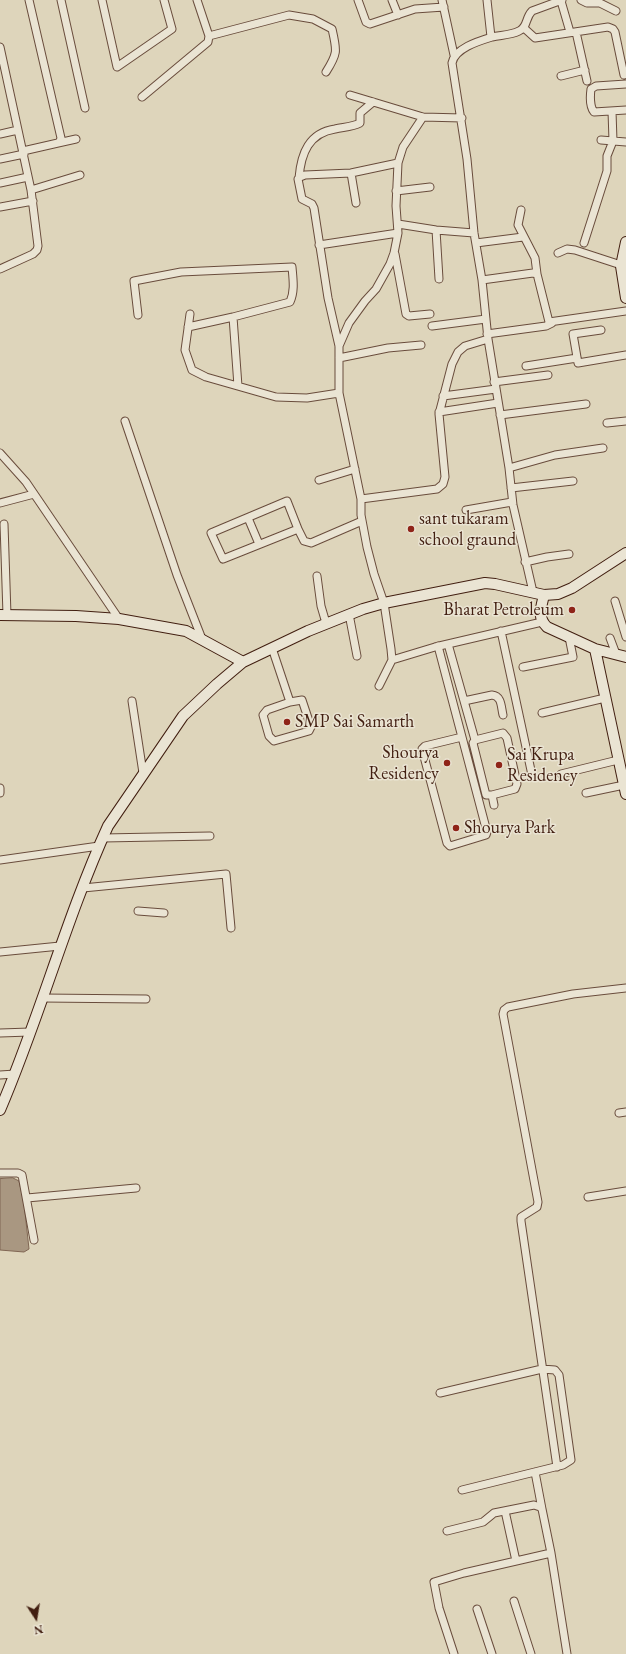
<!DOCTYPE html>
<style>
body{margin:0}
#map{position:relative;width:626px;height:1654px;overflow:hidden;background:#ded5bb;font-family:"EB Garamond",serif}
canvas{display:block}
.north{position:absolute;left:16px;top:1598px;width:40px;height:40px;-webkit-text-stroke:3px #eae4d3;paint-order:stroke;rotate:168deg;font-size:11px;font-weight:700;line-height:16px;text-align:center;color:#421f11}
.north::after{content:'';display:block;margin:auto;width:14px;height:18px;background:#421f11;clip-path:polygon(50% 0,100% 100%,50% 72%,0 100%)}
</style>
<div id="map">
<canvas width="626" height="1654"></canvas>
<div class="north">N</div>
</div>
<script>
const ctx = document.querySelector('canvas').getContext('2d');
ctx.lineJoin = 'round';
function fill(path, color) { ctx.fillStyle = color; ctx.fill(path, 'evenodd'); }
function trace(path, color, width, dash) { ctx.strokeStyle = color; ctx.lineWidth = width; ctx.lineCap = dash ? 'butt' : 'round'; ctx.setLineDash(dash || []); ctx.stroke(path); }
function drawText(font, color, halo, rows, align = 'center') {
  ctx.font = font + ' "EB Garamond",serif'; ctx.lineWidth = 3; ctx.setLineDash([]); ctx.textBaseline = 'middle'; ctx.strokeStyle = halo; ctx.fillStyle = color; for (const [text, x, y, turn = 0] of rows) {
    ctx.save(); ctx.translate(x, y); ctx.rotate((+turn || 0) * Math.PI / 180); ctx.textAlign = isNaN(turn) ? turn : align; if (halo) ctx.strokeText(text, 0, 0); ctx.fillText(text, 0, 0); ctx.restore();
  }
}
const water = new Path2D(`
 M13,1178L19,1181L24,1203L29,1249L24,1252L0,1250V1179Z`);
fill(water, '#a99781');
trace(water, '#806754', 1);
const street = new Path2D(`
 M61,0L85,108
 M102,0L117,67L172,29L164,0
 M358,0L366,22L370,24L415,9L444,7
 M392,0L398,15
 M442,0L454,55
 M487,0L491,37
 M581,0L587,3H600L616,11
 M561,1L570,32
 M524,28L535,38L608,27L613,29L615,32L624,75
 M576,32L587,81
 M209,36L289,15L313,19L332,29C337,51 338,53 326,72
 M0,47L31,190L38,246L37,250L33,254L0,269
 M561,76L585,70
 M626,84L596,86L591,89C590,96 590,107 594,112L626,110
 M350,95L423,117L462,118
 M142,97L208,42L209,36L197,0
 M0,134L18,130
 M601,140L626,142
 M58,143L76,139
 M23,151L58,143L60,141L61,138L29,0
 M0,159L24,154
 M351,173L356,203
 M299,178C301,153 309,133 335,129C344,127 352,127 360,123V113L373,102
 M0,183L28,177
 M31,190L80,175
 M396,191L430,187
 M0,207L33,201
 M521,210L518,225L535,258L537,274
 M398,224L436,230L474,233
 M436,230L439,279
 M476,243L523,237
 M584,243L607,171V156L613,141L612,111
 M319,245L398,233
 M558,253L567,249L575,250L624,266
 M395,254L406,314L409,316L430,314
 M482,280L533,273L537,274L549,322L626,311
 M190,314L185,350L192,370L206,377L276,397L307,398L339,393
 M138,315L134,281L181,272L292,267C293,279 295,291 290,302L233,317L188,327
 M233,317L238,386
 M432,326L486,319
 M601,330L573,334L578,363L626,355
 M487,334L546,326L552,323
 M339,346L349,323L365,301L376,289L390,264L394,253L398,233L396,206L398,163L403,147L423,117
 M339,358L388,348L421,345
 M526,366L577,358
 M494,382L548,375
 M443,396L496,389
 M439,412L498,403
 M500,415L586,404
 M125,421L177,575L202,639
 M607,423L626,421
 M0,453L26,482L119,619
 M509,468L555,455L603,448
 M319,480L355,469
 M511,488L573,481
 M361,499L437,489L443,484L445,477L439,414L452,364L458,352L465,346L488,339
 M0,503L34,494
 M466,510L512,502
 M248,518L259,544
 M4,524L7,615
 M298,529L287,501L211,533L223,559L298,529L304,541L311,543L362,521
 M525,562L547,557L569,554
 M317,576L321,606L326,623
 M533,592L513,505L509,468L488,339L482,280L474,233L467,159L452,63C455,48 479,41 492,37C501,35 511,35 519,31C528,27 525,18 532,11L562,0
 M615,601L626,637
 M349,614L357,656
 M501,631L532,775
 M610,638L616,654
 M448,644L475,740
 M438,646L487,832L486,835L450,846L447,843L422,749L425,746L462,737
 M272,648L290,702L302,700L311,727L309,731L274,741L269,736L263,715L267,710L290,702
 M392,660L435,647L542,622
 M523,667L573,657L569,637
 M379,686L392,660L391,649L384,603L374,574L367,547L361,515V499L339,393V346L328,298L314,208L312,204L302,199L298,179L300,177L305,175L351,173L398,163
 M132,701L143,773
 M464,701L492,695C502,696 501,707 503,715
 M542,713L605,698
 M561,774L618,760
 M0,788V793
 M586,793L624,785
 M492,795H486L473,743L475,740L503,733L507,738L517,784L515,789L492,795L494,805
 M103,838L210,836
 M0,860L99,846
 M83,888L226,874L231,928
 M138,911L164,913
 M0,952L60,946
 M42,998L146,999
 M0,1033L30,1032
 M0,1075L15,1074
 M619,1113L626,1112
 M0,1173H18L22,1175L34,1240
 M588,1197L626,1191
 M27,1198L136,1188
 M440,1393L542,1369L555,1370L559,1375L571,1460L563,1465L462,1490
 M557,1467L521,1221V1217L537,1207L538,1202L503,1014L504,1010L508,1007L573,994L626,988
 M535,1472L542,1509
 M505,1511L516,1561
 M447,1531L483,1522L494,1513L534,1505L540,1507L542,1509L551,1553L567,1654
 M514,1601L531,1654
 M477,1609L492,1654
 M454,1654L439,1608L434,1582L464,1573L551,1553`);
const secondary = new Path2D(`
 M626,242L621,266L626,298
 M544,595C541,608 537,617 547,627L595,649L626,657
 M0,615L76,616L119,619L186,631L243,662
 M595,649L626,794
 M0,1110C40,1017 66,918 108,826L183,716L217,684L243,662L308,631L363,609L384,603L485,583L495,584L544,595L558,594L572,588L626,553`);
trace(street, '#694c3c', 9);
trace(secondary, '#421f11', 12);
trace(street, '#eae4d3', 7);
trace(secondary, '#eae4d3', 10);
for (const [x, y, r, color] of [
 [411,529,4,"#8f2418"],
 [572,610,4,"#8f2418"],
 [287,722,4,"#8f2418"],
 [447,763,4,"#8f2418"],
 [499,765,4,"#8f2418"],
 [456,828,4,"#8f2418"]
]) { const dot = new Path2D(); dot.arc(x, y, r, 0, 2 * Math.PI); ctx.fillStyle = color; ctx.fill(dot); trace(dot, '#eae4d3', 1.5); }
drawText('18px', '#421f11', '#eae4d3', [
 ["sant tukaram",419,519],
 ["school graund",419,540],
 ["Bharat Petroleum",564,610,"right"],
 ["SMP Sai Samarth",295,722],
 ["Shourya",439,753,"right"],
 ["Residency",439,774,"right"],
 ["Sai Krupa",507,755],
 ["Residency",507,776],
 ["Shourya Park",464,828]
], 'left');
</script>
